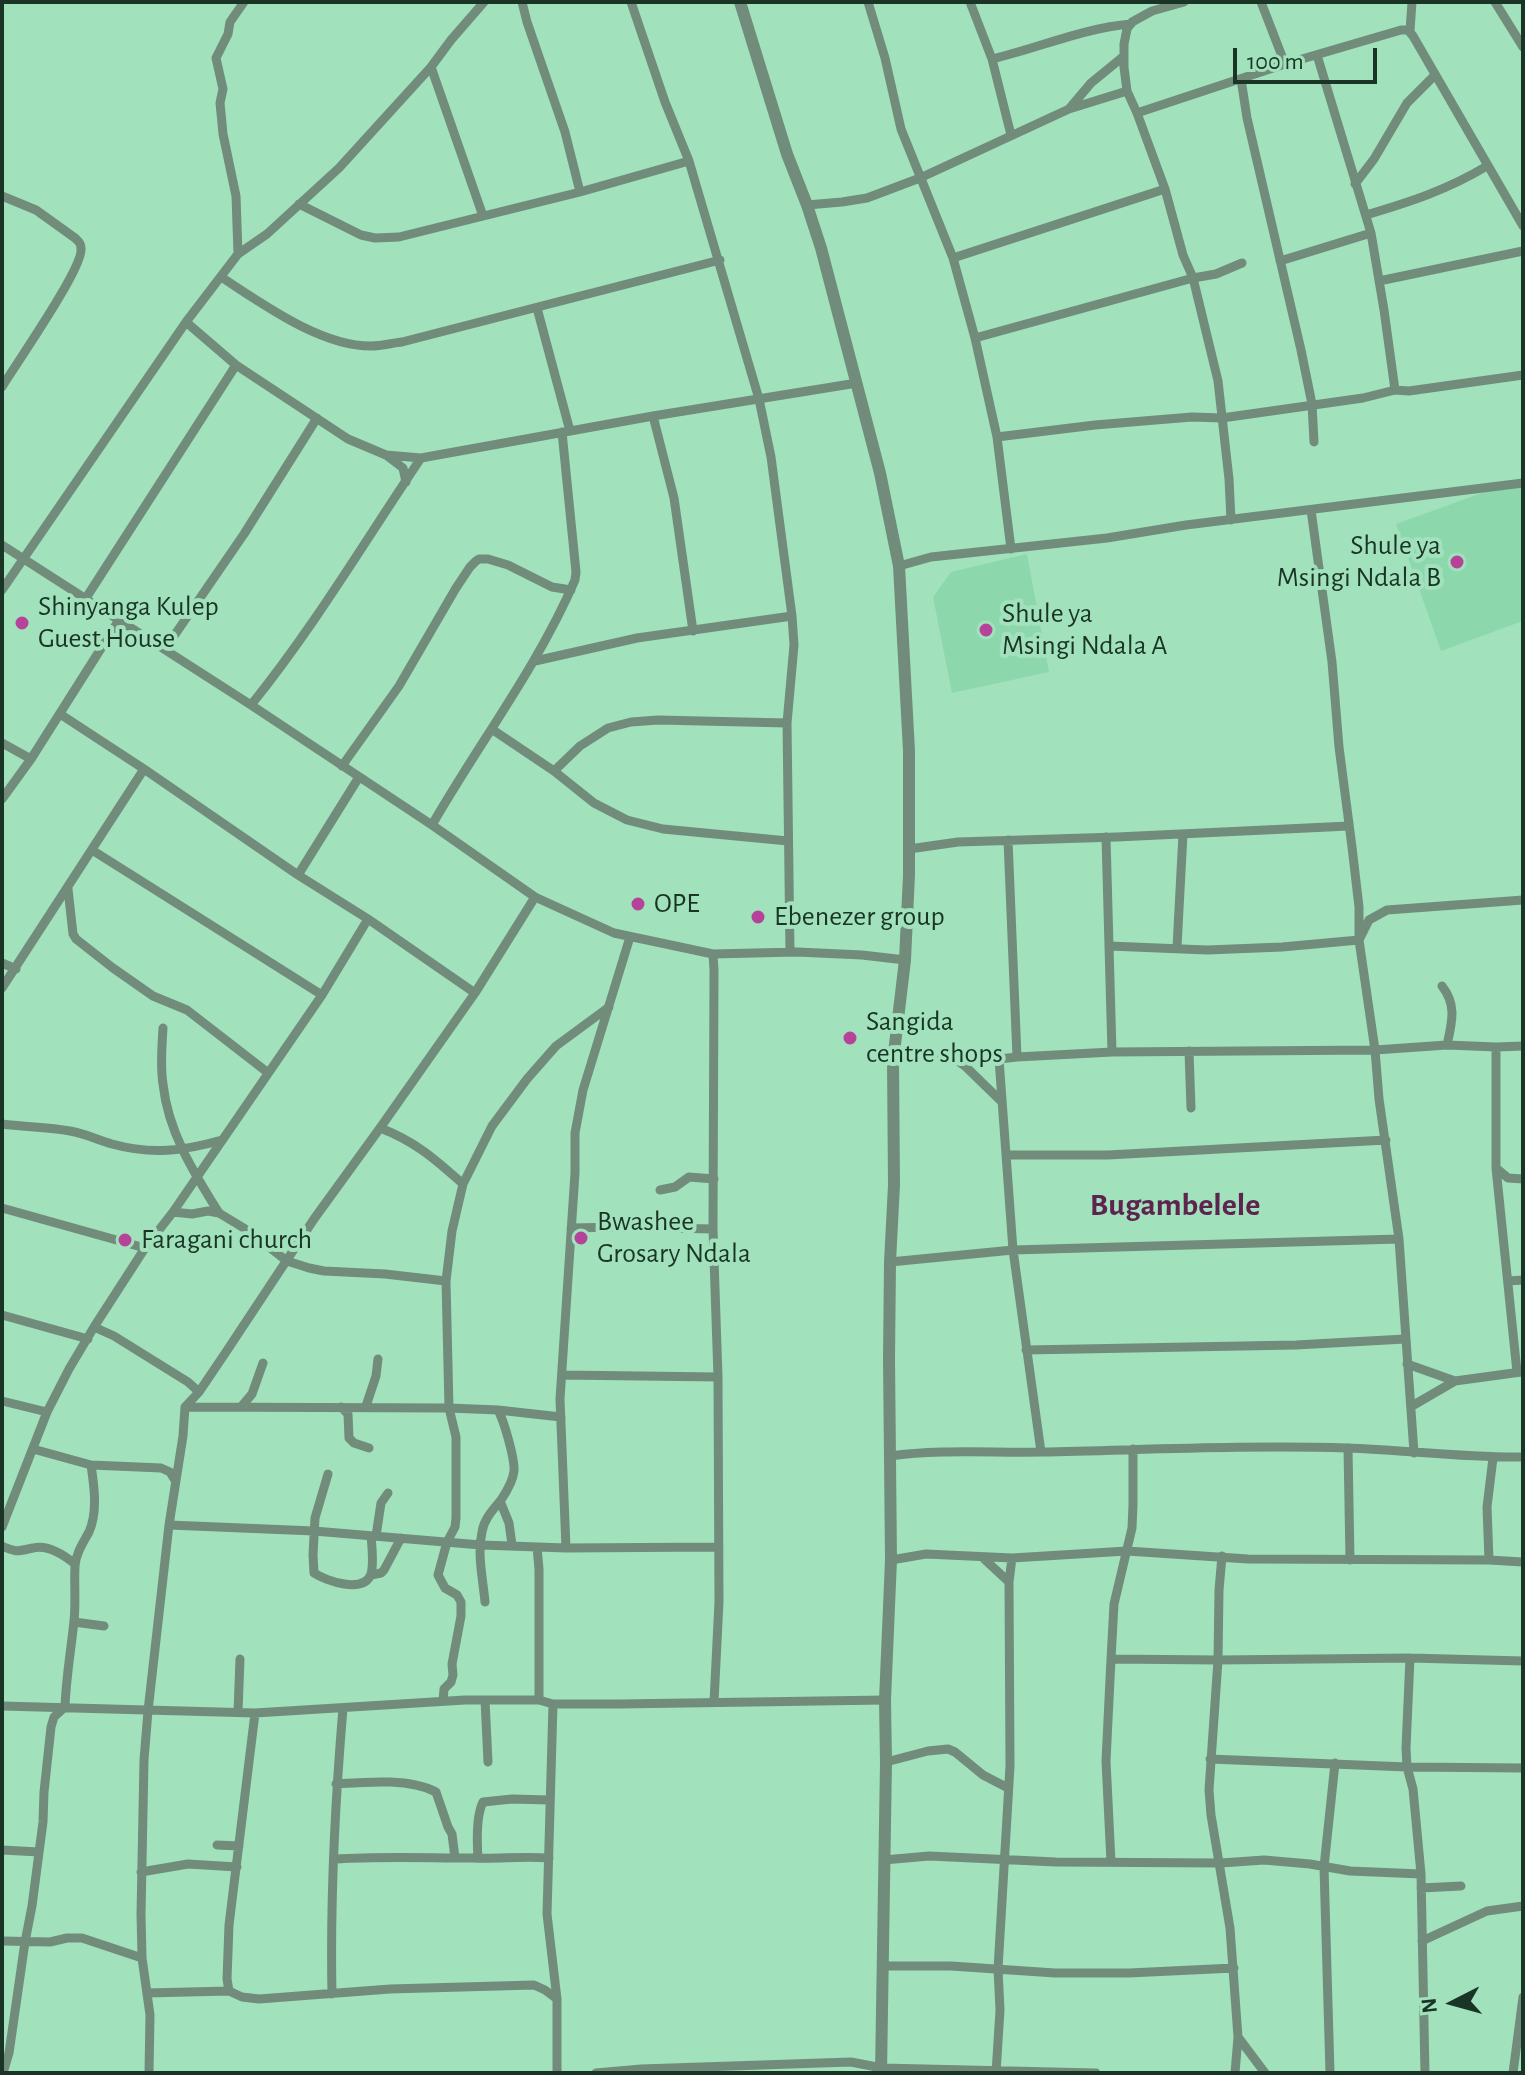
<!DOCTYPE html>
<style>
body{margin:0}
#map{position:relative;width:1525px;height:2075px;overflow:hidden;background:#a1e2bc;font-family:"Alegreya Sans",sans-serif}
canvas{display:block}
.frame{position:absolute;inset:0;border:4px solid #1a3526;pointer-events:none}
.north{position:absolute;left:1413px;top:1963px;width:80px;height:80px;-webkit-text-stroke:6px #a1e2bc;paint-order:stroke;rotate:264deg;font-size:22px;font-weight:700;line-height:32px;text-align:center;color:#1a3526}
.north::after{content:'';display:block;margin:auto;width:28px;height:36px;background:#1a3526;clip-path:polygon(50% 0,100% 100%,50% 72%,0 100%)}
.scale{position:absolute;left:1233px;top:48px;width:144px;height:36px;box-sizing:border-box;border:4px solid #1a3526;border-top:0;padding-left:10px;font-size:24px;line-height:28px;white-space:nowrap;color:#1a3526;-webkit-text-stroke:6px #a1e2bc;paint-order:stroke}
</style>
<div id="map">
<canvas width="1525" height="2075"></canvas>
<div class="frame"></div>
<div class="north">N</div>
<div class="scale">100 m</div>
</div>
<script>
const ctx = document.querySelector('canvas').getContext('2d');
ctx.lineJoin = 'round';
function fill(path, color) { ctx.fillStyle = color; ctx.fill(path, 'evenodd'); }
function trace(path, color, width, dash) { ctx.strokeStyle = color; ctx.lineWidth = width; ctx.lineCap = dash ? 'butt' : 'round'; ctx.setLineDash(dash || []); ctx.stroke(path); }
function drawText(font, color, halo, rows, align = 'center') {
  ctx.font = font + ' "Alegreya Sans",sans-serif'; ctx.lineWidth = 8; ctx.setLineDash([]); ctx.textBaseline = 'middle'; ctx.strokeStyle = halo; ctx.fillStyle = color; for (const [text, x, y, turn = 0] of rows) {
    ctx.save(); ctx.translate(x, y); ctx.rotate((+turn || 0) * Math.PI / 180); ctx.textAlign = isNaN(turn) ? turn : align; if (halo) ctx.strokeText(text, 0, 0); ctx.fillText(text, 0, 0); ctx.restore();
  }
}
fill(new Path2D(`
 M1523,478V621L1441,651L1396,524Z
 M1027,554L1049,672L952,693L933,597L951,572Z`), '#8dd7ad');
trace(new Path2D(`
 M522,2L527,22L565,132L580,192
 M631,2L665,102L689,161L759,399L771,457L792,616L794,645L787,723L790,952
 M868,2L885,58L901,129L953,258L975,338L997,437L1011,549
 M970,2L992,59L1011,135
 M1184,2L1152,11L1132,22L1127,29L1124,44V67L1127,91L1137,113L1165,189L1183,255L1193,278L1218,381L1229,479L1231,520
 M1261,2L1285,64
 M1495,2L1523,47
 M1410,31L1412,2
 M1317,55L1371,233L1384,310L1395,390
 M992,59C1039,48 1083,28 1131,24
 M431,67L483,216
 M1241,79L1247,118L1301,350L1312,404L1314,442
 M1069,109L1091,83L1124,56
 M1137,113L1285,64L1401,30H1408L1413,36L1523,226
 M1355,184L1374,159L1407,103L1435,75
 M2,196L36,210L75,238C79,242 81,243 81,249C83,268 16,364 2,387
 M299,204L361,235L375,238L399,237L580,192L689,161
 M807,205L842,202L867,198L920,178L1069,109L1127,91
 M1366,215C1410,202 1447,190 1487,166
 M238,254L236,196L223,134L220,103L223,89L216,58L228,34L230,22L244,2
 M953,258L1165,189
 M1280,261L1371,233
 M221,277C263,304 320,346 371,346C382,346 392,343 402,342L720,260
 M1379,281L1523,251
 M537,308L570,431
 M186,322L236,365L348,439L386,455L421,458L653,416L857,383
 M975,338L1193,278L1216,274L1242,263
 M653,416L674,498L693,631
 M997,437L1095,425L1192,417L1222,418L1363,398L1395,390L1409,391L1523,375
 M386,455L403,468L406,482
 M1311,510L1332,662L1339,747L1352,847L1359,907V940L1375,1050L1379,1099L1399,1239L1414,1453
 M2,545L251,705L432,825L535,897L614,933L713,954L797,952L862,955L905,960
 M899,566L931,557L1107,538L1186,525L1523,483
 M2,590L186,322L238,254L267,234L339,168L431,67L451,40L484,2
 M86,598L236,365
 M165,649L244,534L317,418
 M535,661L637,638L792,616
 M251,705C314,627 365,541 421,458
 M60,714L144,769L298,875L368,919L475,993
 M493,730L554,771L594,803L627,820L663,829L788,841
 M2,743L31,759
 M342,766L399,686L456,588L470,567L476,561L479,559H488L508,565L552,587L571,590
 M554,771L580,746L608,728L631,722L658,720L787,723
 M2,799L31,759L119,620
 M432,825C479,743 537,668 575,580L576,572L562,432
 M1106,837L1109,946
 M1008,840L1017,1057
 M909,849L958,842L1117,837L1349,826
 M92,850L322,995
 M298,875L359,777
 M68,889L73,934L76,939L113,968L153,996L187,1010L267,1072
 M1177,947L1183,834
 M713,954L714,970L713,1229L718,1377L719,1602L714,1702
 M2,963L16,969
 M1442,986C1457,1005 1452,1022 1447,1045
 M2,988L144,769
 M163,1028C162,1046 160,1065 163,1084C168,1132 194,1173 219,1213
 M1496,1047L1523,1046
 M1189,1051L1191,1108
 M1112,1052L1109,946L1207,950L1282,947L1359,940L1369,920L1387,910L1523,900
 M955,1059L965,1066L1002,1102
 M999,1059L1013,1250L1041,1452
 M893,1061L923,1055L999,1059L1017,1057L1112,1052L1375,1050L1447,1045L1496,1047V1168L1517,1372
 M2,1124C25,1127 48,1127 70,1131C84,1133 98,1140 112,1144C152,1155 183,1151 222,1140
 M380,1128C415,1141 436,1160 463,1184
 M1006,1155H1108L1386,1140
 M1496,1168L1508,1178L1523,1179
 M660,1190L675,1187L689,1177L714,1179
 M2,1208L145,1248
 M173,1212L192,1214L208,1211L219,1213L247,1230L287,1261L309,1268L324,1271L385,1274L446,1281
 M571,1228L621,1227L713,1229
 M890,1262L1013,1250L1399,1239
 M1508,1281L1523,1280
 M2,1315L88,1339
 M94,1327L114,1336L188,1382L199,1392
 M1026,1350L1296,1345L1405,1339
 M1407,1364L1455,1381
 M562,1375L718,1377
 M2,1401L47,1412
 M366,1406L376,1376L378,1359
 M1412,1406L1455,1381L1521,1372
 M185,1407L449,1408L498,1410L561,1417
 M241,1407L252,1394L263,1363
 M341,1407L348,1414L349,1438L354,1443L369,1448
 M1348,1448L1350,1560
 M33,1449L91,1465L161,1468L170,1472L175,1480
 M1133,1449V1505L1132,1528L1114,1604L1111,1659L1218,1660L1209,1790L1211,1815L1230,1928L1238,2037L1235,2073
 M890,1456C940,1449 992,1453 1042,1452C1144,1450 1245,1445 1347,1448C1406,1450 1464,1458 1523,1457
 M328,1474L315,1518L313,1555L314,1573C326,1581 364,1594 371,1574C374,1563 372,1547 371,1536
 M500,1501L509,1523L512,1545
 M169,1525L314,1531L481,1545L566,1548L719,1547
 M2,1527L47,1412L69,1369L94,1327L145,1248L173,1212L322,995L368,919
 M376,1536L381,1503L388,1493
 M2,1546C17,1553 18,1551 33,1548C48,1544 64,1555 75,1564
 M537,1547L539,1569V1700
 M566,1548L560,1399L575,1173V1133L583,1090L630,937
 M1222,1556L1219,1590L1218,1660L1410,1658L1523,1661
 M982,1557L1009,1582
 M891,1560L926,1554L1012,1558L1127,1551L1248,1559L1489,1560L1523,1562
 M1489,1560L1487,1507L1493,1458
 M371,1575L381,1573L384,1570L401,1538
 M485,1602C483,1580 477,1554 482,1532C484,1519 493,1510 501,1500C507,1491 513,1481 514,1471C515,1459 504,1421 498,1410
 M74,1622L104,1626
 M1410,1658L1406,1748L1407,1767L1413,1789L1421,1874L1425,2073
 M1111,1659L1106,1761L1111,1862
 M485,1700L488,1762
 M443,1701L444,1689L451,1682L453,1675L452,1664L461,1616V1602L457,1595L445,1588L438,1575L447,1542L455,1527L456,1518V1437L449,1408L446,1281L452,1231L463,1184L492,1126L527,1079L556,1046L609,1007
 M553,1704L547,1914L557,1999V2073
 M2,1706L255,1713L465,1700H539L553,1704H620L885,1700
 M238,1712L240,1659
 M1210,1759L1407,1767L1523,1768
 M886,1762L928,1751L948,1749L955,1752L983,1775L1008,1788
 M336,1784C366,1782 409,1778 436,1792L448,1827L452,1834L455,1858
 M217,1845L239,1846
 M2,1850L39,1852
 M478,1858C477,1843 476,1816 483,1802L512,1799L549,1800
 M335,1859C381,1856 427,1858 473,1858C499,1859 523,1856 549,1858
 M884,1860L929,1856L1056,1862L1221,1863L1264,1860L1310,1864L1350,1871L1421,1874
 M141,1872L188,1864L237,1867
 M1421,1888L1461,1886
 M2,1941L50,1942L67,1938H82L142,1958
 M1422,1941L1487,1911L1523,1906
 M882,1966H951L1055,1973H1129L1234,1968
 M229,1991L227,1979L229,1925L255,1713
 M147,1993L229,1991L242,1997L259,1999L390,1989L534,1985L545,1990L557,1999
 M332,1994C330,1898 335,1803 343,1708
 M1238,2037L1265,2073
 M3,2073L9,2053L25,1942L32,1906L43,1822L44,1792L51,1727L54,1717L65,1707C66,1678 71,1650 74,1621C76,1603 74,1584 75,1566C76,1553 83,1543 89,1532C98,1512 94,1485 91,1465
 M149,2073L150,2015L142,1958L141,1914L144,1760L148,1711L169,1525L183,1436L185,1407L199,1392L226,1352L314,1219L380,1128L475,993L535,897
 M596,2073L641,2069L851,2062L882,2068L1096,2073
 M996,2073L1000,2010L998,1969L1010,1766L1009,1582L1012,1558
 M1330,2073L1324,1867L1335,1763
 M1513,2073L1523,1997`), '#728c7c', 9);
trace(new Path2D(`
 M740,2L787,154L807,205L821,248L880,473L899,566L909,751V875L905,960L893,1061L894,1185L890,1262L889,1359L891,1560L885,1700L886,1762L881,2073`), '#728c7c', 12);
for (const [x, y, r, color] of [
 [1457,562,8,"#b6429a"],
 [22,623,8,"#b6429a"],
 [986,630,8,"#b6429a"],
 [638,904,8,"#b6429a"],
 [758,917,8,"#b6429a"],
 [850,1038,8,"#b6429a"],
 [581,1238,8,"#b6429a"],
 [125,1240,8,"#b6429a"]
]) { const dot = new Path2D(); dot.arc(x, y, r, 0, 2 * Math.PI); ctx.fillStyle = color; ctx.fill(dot); trace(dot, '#a1e2bc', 3); }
drawText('28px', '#1a3526', '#a1e2bc', [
 ["Shule ya",1441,546,"right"],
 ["Msingi Ndala B",1441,578,"right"],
 ["Shinyanga Kulep",38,607],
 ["Guest House",38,639],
 ["Shule ya",1002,614],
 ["Msingi Ndala A",1002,646],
 ["OPE",654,904],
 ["Ebenezer group",774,917],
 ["Sangida",866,1022],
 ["centre shops",866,1054],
 ["Bwashee",597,1222],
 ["Grosary Ndala",597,1254],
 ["Faragani church",141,1240]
], 'left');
drawText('bold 32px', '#5d244f', '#a1e2bc', [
 ["Bugambelele",1175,1205]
]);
</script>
